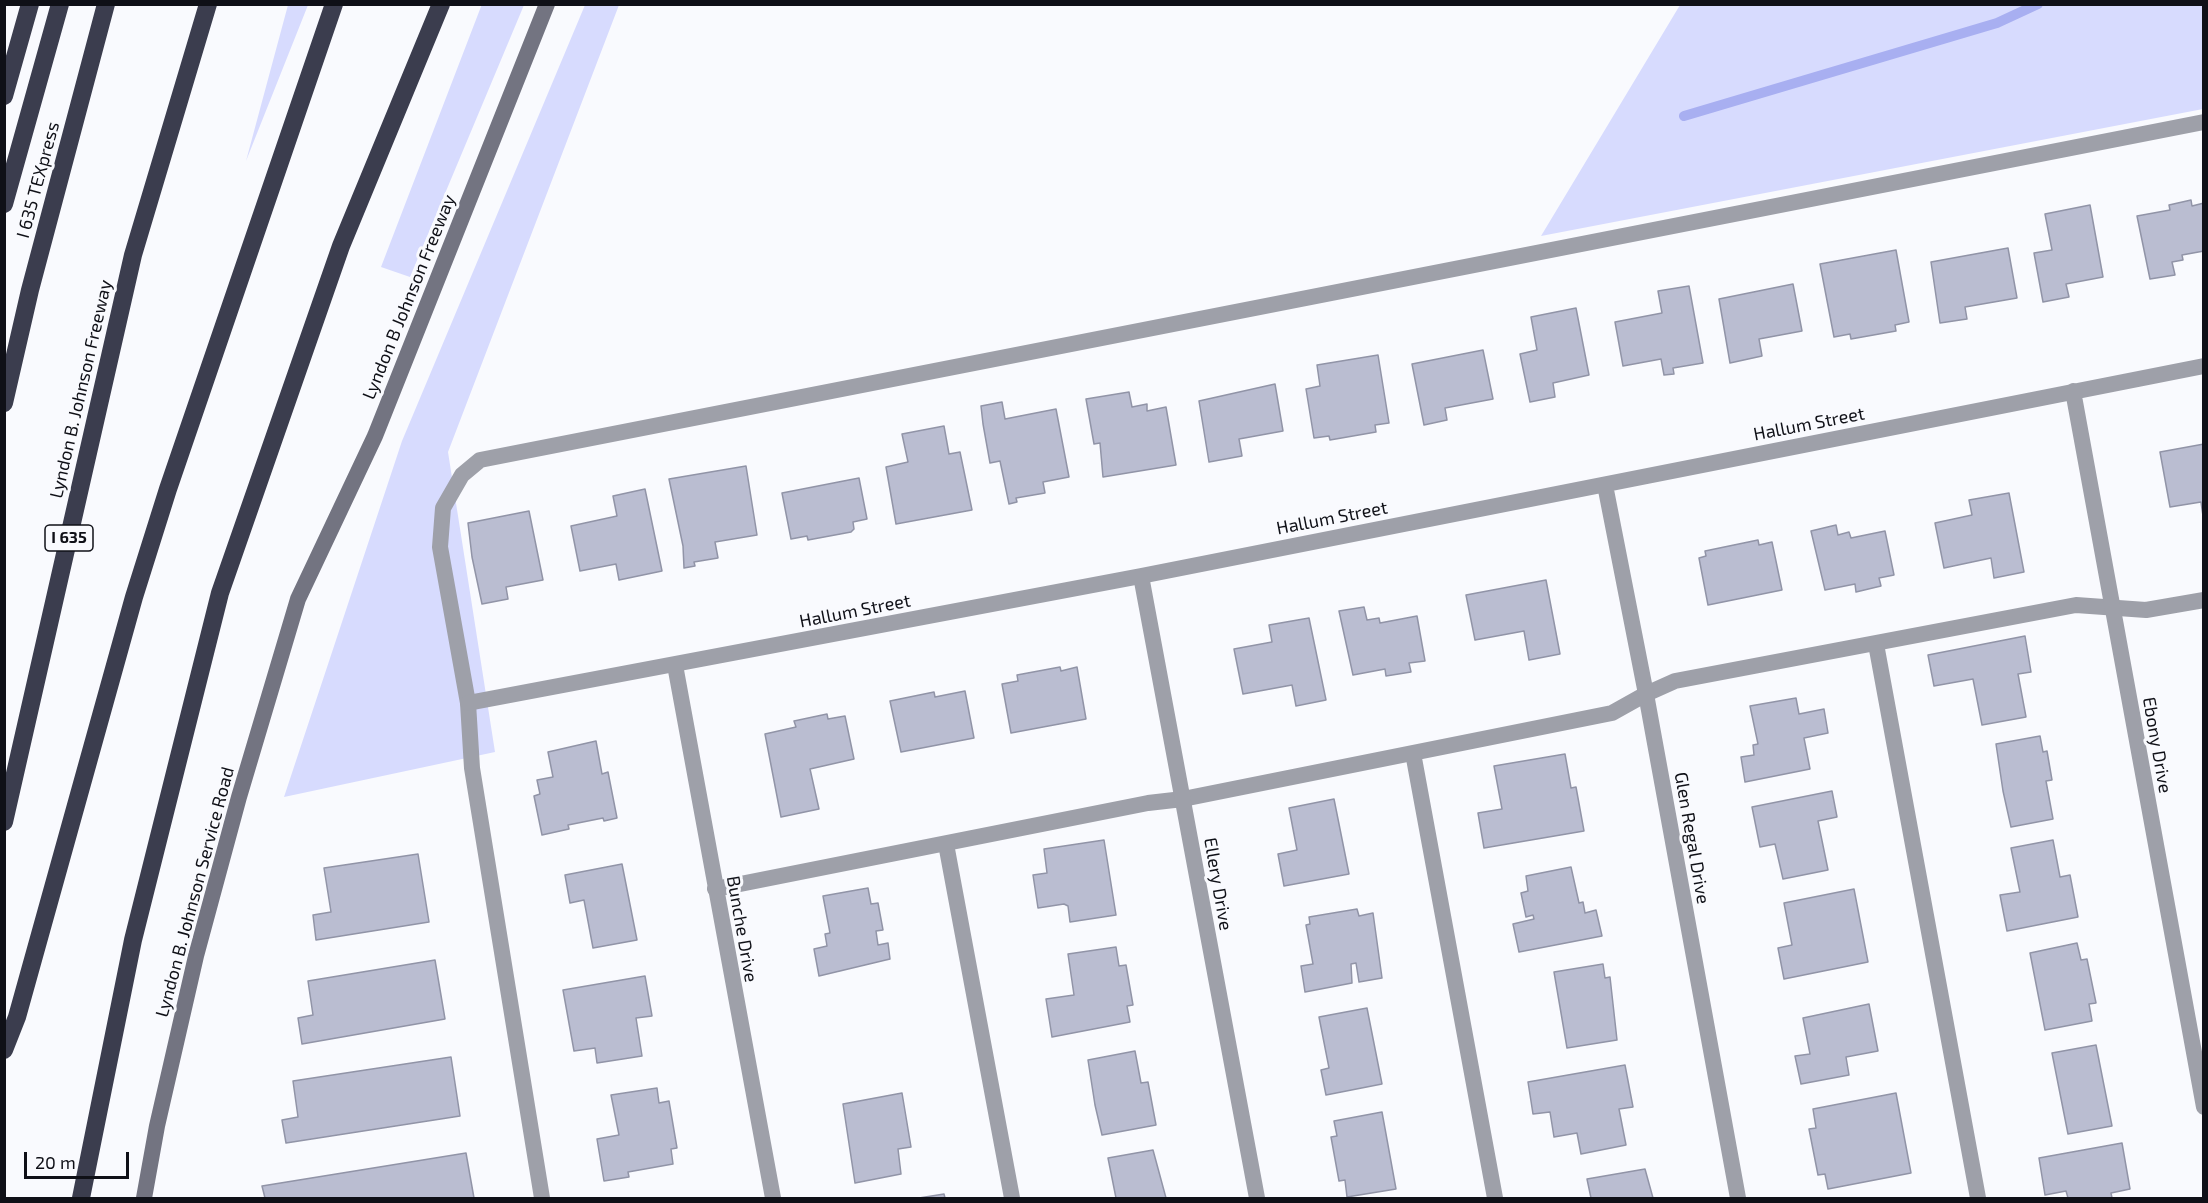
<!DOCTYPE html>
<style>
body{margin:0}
#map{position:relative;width:2208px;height:1203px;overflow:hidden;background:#f9fafe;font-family:"Exo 2",sans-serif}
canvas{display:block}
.frame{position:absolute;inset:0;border:6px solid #0f1017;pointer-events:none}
.scale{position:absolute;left:24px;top:1152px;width:105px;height:27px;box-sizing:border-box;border:3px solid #0f1017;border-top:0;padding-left:8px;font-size:18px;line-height:21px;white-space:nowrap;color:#0f1017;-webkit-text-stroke:4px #f9fafe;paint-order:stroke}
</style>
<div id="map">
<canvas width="2208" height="1203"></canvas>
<div class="frame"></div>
<div class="scale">20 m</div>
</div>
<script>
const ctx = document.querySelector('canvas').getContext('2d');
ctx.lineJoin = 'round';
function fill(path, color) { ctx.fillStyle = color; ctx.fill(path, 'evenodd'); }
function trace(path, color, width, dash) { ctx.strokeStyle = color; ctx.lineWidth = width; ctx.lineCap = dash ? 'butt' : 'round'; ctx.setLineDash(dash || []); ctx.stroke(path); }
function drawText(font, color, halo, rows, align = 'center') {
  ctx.font = font + ' "Exo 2",sans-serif'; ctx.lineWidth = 6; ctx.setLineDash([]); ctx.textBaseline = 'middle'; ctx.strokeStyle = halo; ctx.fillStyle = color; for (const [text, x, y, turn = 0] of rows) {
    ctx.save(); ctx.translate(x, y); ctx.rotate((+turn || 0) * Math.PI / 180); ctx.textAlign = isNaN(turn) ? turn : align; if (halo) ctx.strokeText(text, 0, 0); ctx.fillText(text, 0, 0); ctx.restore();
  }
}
fill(new Path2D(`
 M482,4L524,5L410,277L381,267Z
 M288,5H308L246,161Z
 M585,5H619L448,452L495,752L284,797L402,441Z
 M1680,5H2203V109L1541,236Z`), '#d7dbfe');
trace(new Path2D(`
 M1684,116L1997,23L2038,4`), '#a8aff1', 10);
const building = new Path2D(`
 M2191,200L2192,206L2204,203V251L2182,255L2183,260L2172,262L2175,275L2150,279L2137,216L2170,210L2169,205Z
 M2090,205L2103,277L2066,284L2069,297L2043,302L2034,253L2052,250L2045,214Z
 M2008,248L2017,298L1965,307L1967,319L1940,323L1931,262Z
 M1896,250L1909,322L1895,325L1896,331L1851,339L1850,334L1834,337L1820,264Z
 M1793,284L1802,331L1759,339L1762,356L1730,363L1719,299Z
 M1689,286L1703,363L1673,368L1674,374L1664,375L1661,359L1623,366L1615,322L1662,313L1658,291Z
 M1576,308L1589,375L1553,383L1555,397L1530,402L1520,354L1537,350L1531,317Z
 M1483,350L1493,399L1445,408L1447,420L1424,425L1412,364Z
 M1378,355L1389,423L1375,425L1376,432L1330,440L1329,436L1314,438L1306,389L1320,386L1317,365Z
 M1275,384L1283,431L1239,439L1242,456L1209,462L1199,401Z
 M1129,392L1132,407L1147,404V411L1166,407L1176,465L1103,477L1100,443L1094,444L1086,399Z
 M1002,402L1005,419L1056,409L1069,477L1043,482L1045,493L1016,498L1017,502L1009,504L1000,461L990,463L983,424L981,406Z
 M944,426L949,454L960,452L972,510L896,524L886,467L908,462L902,434Z
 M2204,444V516H2203L2201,502L2170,507L2160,452Z
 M746,466L757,535L715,542L718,558L694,562L695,566L684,568L683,546L669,479Z
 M859,478L867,519L853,522L854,529L851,532L808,540L807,536L791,539L782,493Z
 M645,489L662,571L619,580L616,564L580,571L571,526L617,516L613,496Z
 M2009,493L2024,572L1994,578L1991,558L1944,568L1935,523L1972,515L1969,500Z
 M529,511L543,580L506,587L508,599L482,604L472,557L468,523Z
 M1836,525L1838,535L1849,532L1851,538L1885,531L1894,575L1879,578L1881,586L1856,592L1855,584L1825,590L1811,531Z
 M1758,540L1759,545L1772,542L1782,590L1708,605L1699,558L1706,556L1705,551Z
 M1546,580L1560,654L1529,660L1524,631L1475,640L1466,595Z
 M1364,607L1367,620L1379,618L1380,623L1417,616L1425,661L1409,663L1411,672L1386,676L1385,669L1353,675L1339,611Z
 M1309,618L1326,700L1296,706L1292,685L1243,694L1234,649L1272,642L1269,625Z
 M2025,636L2031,672L2018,674L2026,717L1982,725L1973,679L1934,686L1928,655Z
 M1060,667L1061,671L1077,667L1086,719L1011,733L1002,684L1018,681L1017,675Z
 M965,691L974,738L901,752L890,701L934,692L935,697Z
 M1796,698L1799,714L1824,709L1828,733L1804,738L1810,769L1745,782L1741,757L1754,755L1753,745L1758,744L1750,706Z
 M827,714L828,719L845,716L854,759L810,769L819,809L781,817L765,734L796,727L794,721Z
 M2040,736L2043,752L2047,751L2052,780L2046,781L2053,819L2011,827L2003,791L1996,744Z
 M596,741L602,774L608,772L617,818L604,821L603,818L568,825L569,829L542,835L534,796L540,794L537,780L553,777L548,752Z
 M1565,754L1571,788L1576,787L1584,831L1484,848L1478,813L1502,809L1494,766Z
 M1832,791L1837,817L1818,821L1828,870L1783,879L1775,844L1760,847L1752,807Z
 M1334,799L1349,874L1284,886L1278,854L1297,850L1289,808Z
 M1104,840L1116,915L1070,922L1068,906L1064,904L1038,908L1033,875L1047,873L1044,849Z
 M2053,840L2060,877L2070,875L2078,917L2007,931L2000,895L2020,892L2011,848Z
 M418,854L429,922L316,940L313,915L331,912L324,868Z
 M622,864L637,940L593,948L584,900L570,903L565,875Z
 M1571,867L1579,903L1583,902L1585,913L1596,910L1602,936L1519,952L1513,924L1534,919L1533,915L1526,917L1521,893L1528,891L1526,876Z
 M868,888L871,904L878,903L883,930L876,931L878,945L888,943L890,959L819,976L814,949L827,946L825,934L830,933L823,896Z
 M1854,889L1868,962L1784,979L1778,948L1792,945L1784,903Z
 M1357,909L1359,916L1373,913L1382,978L1359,982L1356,963L1351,964L1352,983L1305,992L1301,966L1313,964L1306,925L1310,924L1309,917Z
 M2077,943L2081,960L2087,959L2096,1003L2089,1004L2092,1021L2045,1030L2030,953Z
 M1116,947L1119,966L1126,965L1133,1005L1127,1006L1130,1022L1052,1037L1046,999L1074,995L1068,954Z
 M435,960L445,1019L302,1044L298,1018L313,1015L308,981Z
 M1603,964L1605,978L1610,977L1617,1040L1567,1048L1554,972Z
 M645,976L652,1016L636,1018L642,1056L597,1063L595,1048L574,1051L563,990Z
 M1869,1004L1878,1051L1846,1057L1849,1075L1801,1084L1795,1056L1810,1054L1803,1018Z
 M1367,1008L1382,1084L1326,1095L1321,1070L1329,1068L1319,1017Z
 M2096,1045L2112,1126L2068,1134L2052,1053Z
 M1135,1051L1141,1083L1148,1082L1156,1125L1102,1135L1095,1105L1088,1060Z
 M451,1057L460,1116L286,1143L282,1120L298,1117L293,1081Z
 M1625,1065L1633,1107L1619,1109L1626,1145L1581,1154L1577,1133L1554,1137L1550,1112L1533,1114L1528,1082Z
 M657,1088L659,1103L669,1101L677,1148L671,1149L673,1164L628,1172L629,1177L604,1181L597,1139L619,1135L611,1095Z
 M902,1093L911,1147L898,1149L901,1174L855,1183L843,1104Z
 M1896,1093L1911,1173L1828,1189L1825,1174L1818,1175L1809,1129L1816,1128L1813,1109Z
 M1382,1112L1396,1189L1347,1197L1345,1180L1339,1181L1331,1137L1337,1136L1334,1121Z
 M2122,1143L2130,1189L2111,1193L2112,1198H2068L2066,1191L2045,1195L2039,1158Z
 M1153,1150L1166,1198H1116L1108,1158Z
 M466,1153L474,1198H265L262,1186Z
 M1645,1169L1653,1198H1591L1587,1179Z
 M944,1194L945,1198H919Z`);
fill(building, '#babdd1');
trace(building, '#9194a7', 1.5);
trace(new Path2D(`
 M1876,644L1978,1198
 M1413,753L1495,1198
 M946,844L1012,1198
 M715,889L1148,803L1183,799L1612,713L1646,694L1675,681L2076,605L2146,610L2204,600
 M542,1198L472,768L468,703L440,547L443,508L462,475L480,460L2204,122`), '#9ea0a9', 16);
trace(new Path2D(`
 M2073,391L2204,1107
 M1605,485L1646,694L1738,1198
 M1141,576L1257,1198
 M675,665L773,1198
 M468,703L1141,576L2204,366`), '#9ea0a9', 16);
trace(new Path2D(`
 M144,1198L157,1126L196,956L239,797L298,599L375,436L547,4`), '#737481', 16);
trace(new Path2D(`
 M4,96L30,4
 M4,204L60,4
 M4,403L30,290L106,4
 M4,822L133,255L208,4
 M4,1050L17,1017L134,597L168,489L334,4
 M81,1198L133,940L220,593L341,246L441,4`), '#3b3d4e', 18);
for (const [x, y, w] of [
 [69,538,48]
]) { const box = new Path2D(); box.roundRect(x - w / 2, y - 13, w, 26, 4.5); ctx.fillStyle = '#f9fafe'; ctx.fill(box); trace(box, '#0f1017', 1.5); }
drawText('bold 16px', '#0f1017', null, [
 ["I 635",69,538]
]);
drawText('18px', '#0f1017', '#f9fafe', [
 ["I 635 TEXpress",38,180,-75],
 ["Lyndon B Johnson Freeway",409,297,-68],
 ["Lyndon B. Johnson Freeway",81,389,-77],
 ["Hallum Street",1809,424,-11],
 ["Hallum Street",1332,518,-11],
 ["Hallum Street",855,611,-11],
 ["Ebony Drive",2157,745,80],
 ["Glen Regal Drive",1692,838,80],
 ["Ellery Drive",1218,884,80],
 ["Lyndon B. Johnson Service Road",195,892,-75],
 ["Bunche Drive",742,929,80]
]);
</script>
